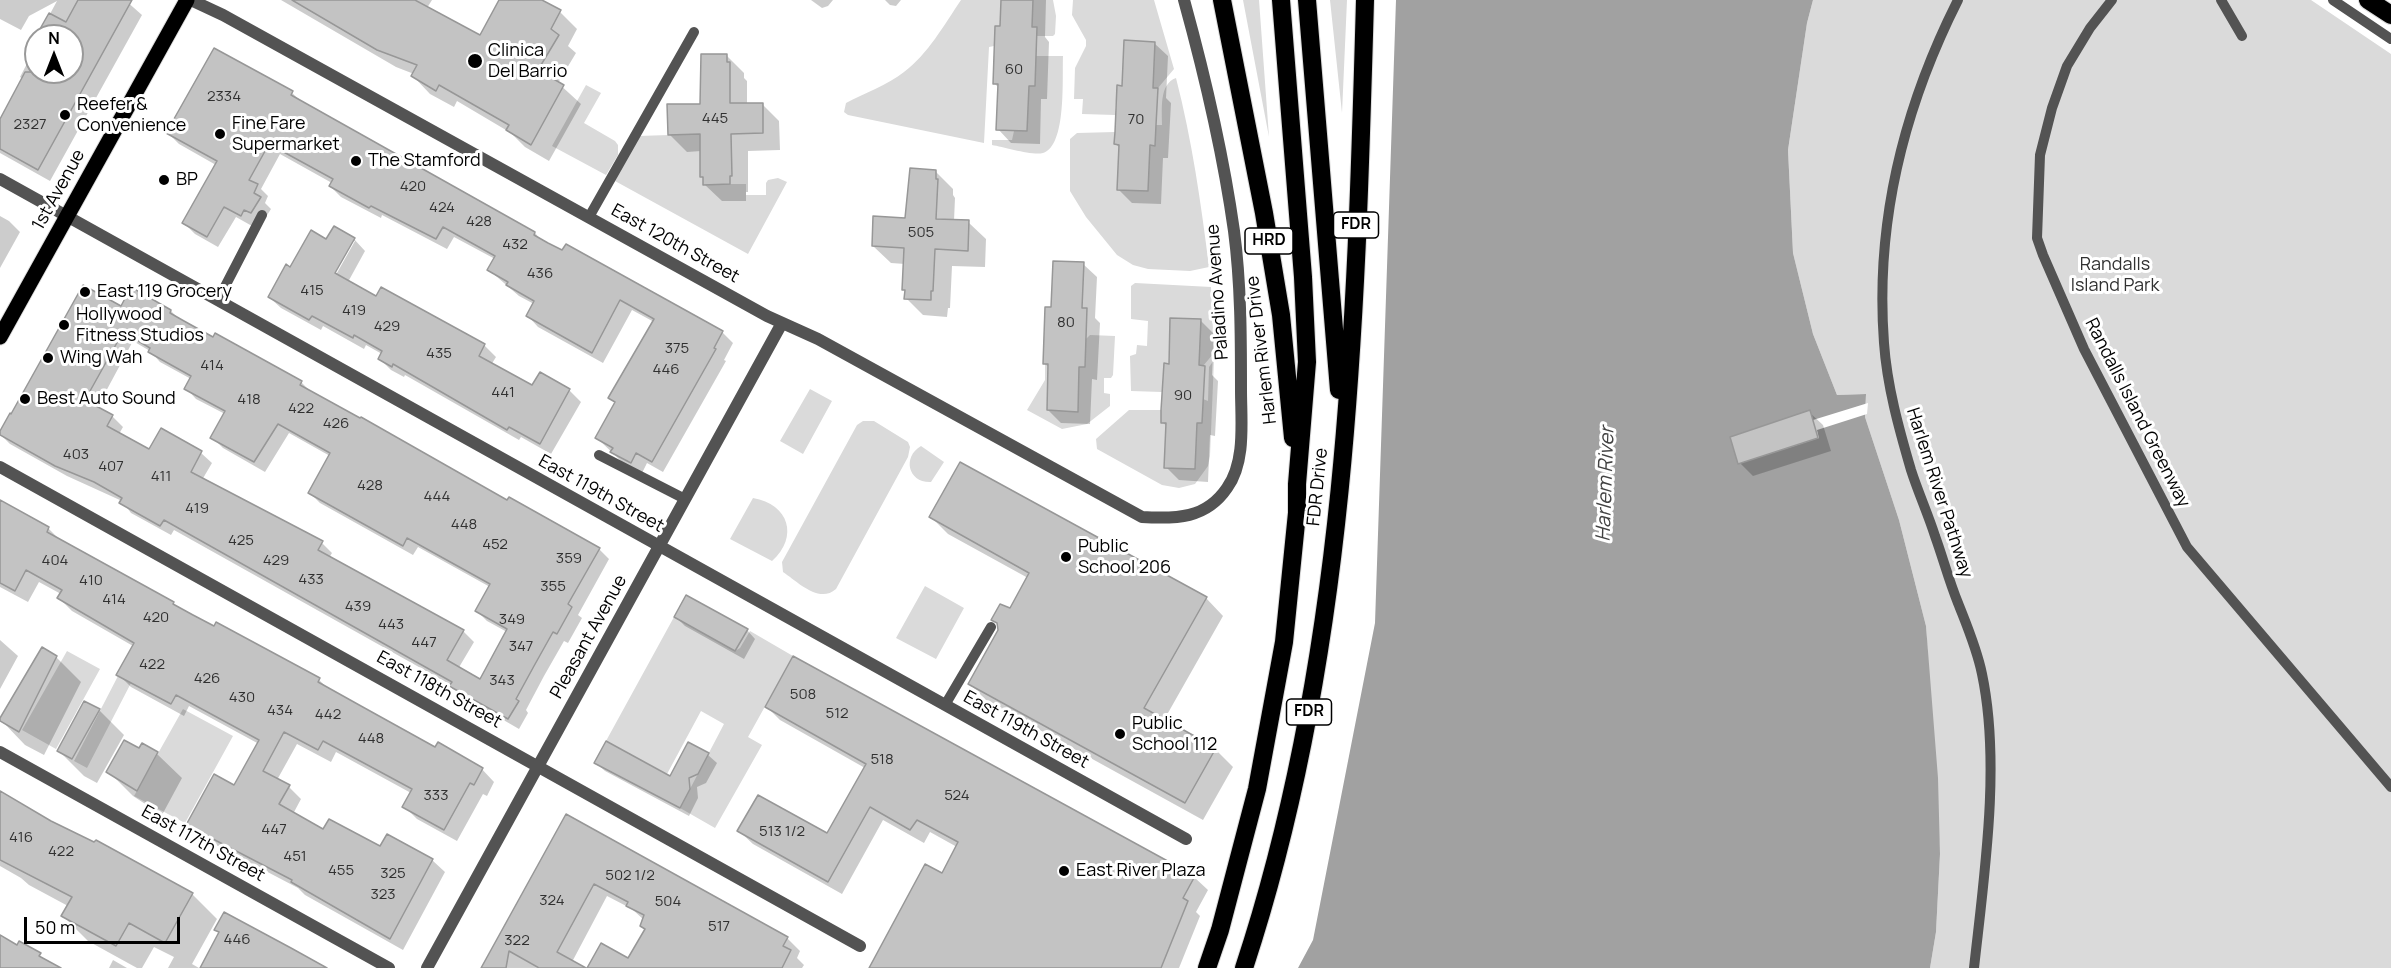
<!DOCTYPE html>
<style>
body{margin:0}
#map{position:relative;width:2391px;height:968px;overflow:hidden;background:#fff;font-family:Manrope,sans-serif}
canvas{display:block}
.north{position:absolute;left:24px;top:24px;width:60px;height:60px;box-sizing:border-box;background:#fff;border:2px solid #999;border-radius:50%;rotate:0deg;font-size:16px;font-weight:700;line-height:24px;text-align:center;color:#000}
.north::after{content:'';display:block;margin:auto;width:21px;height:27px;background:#000;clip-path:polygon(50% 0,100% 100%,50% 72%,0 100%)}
.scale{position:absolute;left:24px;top:917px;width:156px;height:27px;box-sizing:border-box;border:3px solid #000;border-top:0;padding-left:8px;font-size:18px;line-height:21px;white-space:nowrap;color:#000;-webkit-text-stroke:4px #fff;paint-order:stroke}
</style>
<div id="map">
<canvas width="2391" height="968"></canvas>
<div class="north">N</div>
<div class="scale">50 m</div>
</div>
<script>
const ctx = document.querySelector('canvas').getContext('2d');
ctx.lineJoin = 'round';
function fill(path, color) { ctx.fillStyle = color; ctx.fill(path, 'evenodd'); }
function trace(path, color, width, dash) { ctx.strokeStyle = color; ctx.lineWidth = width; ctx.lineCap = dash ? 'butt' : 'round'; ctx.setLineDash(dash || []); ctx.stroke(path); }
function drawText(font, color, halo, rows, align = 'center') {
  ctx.font = font + ' Manrope,sans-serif'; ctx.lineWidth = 6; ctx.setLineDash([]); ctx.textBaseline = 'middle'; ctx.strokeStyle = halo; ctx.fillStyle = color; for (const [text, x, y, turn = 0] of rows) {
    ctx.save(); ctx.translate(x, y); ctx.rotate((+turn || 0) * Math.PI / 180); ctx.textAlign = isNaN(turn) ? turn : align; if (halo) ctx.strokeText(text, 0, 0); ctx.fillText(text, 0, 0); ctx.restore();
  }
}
fill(new Path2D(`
 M961,0H1001L1000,26L994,46L989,47L984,143L848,115L844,112L846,103C865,93 887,85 904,72C928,54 944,25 961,0Z
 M1033,0H1053L1056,16L1055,34L1053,36H1036L1037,27H1032Z
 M1073,0H1154L1174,69L1158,88H1153L1155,42L1124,40L1122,86H1117L1115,115L1082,114L1083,99H1074L1075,68L1086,46V40L1072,15Z
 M1243,0H1259L1269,137Z
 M1330,0H1347L1342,113Z
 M1813,0H2311L2391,54V968H1930L1936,932L1940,854L1926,626L1899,520L1865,417L1866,394L1837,395L1813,334L1793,253L1788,150L1807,23Z
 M1036,56H1063C1062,77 1067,146 1043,153C1033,156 1004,147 992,145V140H1012L1014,131H1027L1029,86H1035Z
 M1176,78C1192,140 1201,203 1209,267L1190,271L1148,269L1133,265L1117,255L1086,217L1070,191V139L1077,133L1115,132L1114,144L1119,145L1117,190L1148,191L1150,145H1155L1156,125H1162C1162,109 1159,84 1176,78Z
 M586,85L601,93L584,123L615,141L618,145V155L606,175L552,146Z
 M700,134V176L703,177V184H746V195H766V183L768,180L778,178L787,182L748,254L615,181L638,136Z
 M1135,283L1211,287L1214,353L1203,366H1199L1201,320L1170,318L1169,364H1164L1162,392L1131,391L1130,356L1136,354L1137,345L1147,346L1148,321L1131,319V286Z
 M1090,335L1115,336L1113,375L1111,378H1104V393L1110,394V406L1087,424L1062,429L1027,410L1045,380V364L1048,365L1047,410L1078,412L1079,367H1085L1086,339Z
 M1214,360L1210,456L1208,466L1195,484L1179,488L1162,485L1097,449L1096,439L1129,410H1161V422L1166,423L1164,468L1195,469L1197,423H1202L1203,399L1208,401L1209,367Z
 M810,389L832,401L803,454L780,441Z
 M863,421H874L908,442L910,447L908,457L836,589C819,604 798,582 783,572L782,562L857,425Z
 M921,446L944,462L931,482C908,483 902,457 921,446Z
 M753,498C789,504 799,537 772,561L730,539Z
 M925,586L964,608L936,659L896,638Z
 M674,617L735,651L740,648L750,631L793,656L748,737L762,745L715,828L680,808L724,724L701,711L667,774L606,741Z
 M67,651L100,669L56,749L22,730Z
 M118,676L131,683L87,768L74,761Z
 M183,709L233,736L185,823L134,796Z`), '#dadada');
fill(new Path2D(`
 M1396,0H1813L1807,23L1788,150L1793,253L1813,334L1837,395L1866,394L1865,417L1899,520L1926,626L1938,778L1940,854L1936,932L1930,968H1298L1313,940L1375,623Z`), '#a1a1a1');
fill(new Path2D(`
 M1868,403L1867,414L1817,430L1819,438L1738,464L1730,437L1810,410L1813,420Z`), '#fff');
fill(new Path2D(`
 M0,0H125L142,15L50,181L0,153V122L23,79L20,77L31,56L29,54L36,40V72H72V36H38L57,1L29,16L21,30L0,19Z
 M281,0H432L427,8L480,37L501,0H539L560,12L577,29L568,46L576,53L558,83L581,104L549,161L525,147L511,133L457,101L454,107L430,94L413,76L414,74L396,67Z
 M811,0H833L828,6L822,8Z
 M885,0H901L896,6L890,5Z
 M1003,0H1046L1045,37L1049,42L1047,99H1041L1040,144L1011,143L998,129L999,88L994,83L1002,28Z
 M1154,43L1168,56L1166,98L1171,103L1168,158H1163L1161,204L1132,203L1119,190L1121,149L1116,144L1123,87Z
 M727,56L744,73V78L747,81V104H762L779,121L780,150L748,151V192H746V201H722L704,184V179L701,176V151L687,152L669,134L701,105Z
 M292,93L302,102L535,233L542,241L563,252L567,246L722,332L733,343L724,360L726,361L663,472L647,463L642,473L623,463L597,438L616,404L610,398L654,322L632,310L603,363L538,327L528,316L534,304L519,296L489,270L495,259L454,237L447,249L382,215L381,218L341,197L330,186L332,183L280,154L261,189L268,196L265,203L271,209L262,223L252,226L236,217L218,247L195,234L184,223L216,165L179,144L168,133Z
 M935,171L953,189V195L955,198L954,221L968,222L986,239L985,267L952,266L950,308H948L947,317L923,315L906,298L905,264L891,263L873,246L907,219Z
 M0,216L9,221L20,232L0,268Z
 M354,239L365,251L348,282L377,298L484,345L496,357L491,365L533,387L569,390L581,402L551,454L521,437L519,440L405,375L404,377L391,370L380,359L382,354L366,345L364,349L323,326L321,330L281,308L269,297L291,269L327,241ZM352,241H355L333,280L330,279Z
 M1083,264L1097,277L1095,318L1100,323L1097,380L1092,379L1090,424L1061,423L1048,410L1050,368L1045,364L1053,309Z
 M122,308L171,311L182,322L301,382L311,392L508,503L599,549L609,559L578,615L582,618L568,643L564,641L544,676L526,710L528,713L519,729L462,696L451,685L174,530L171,535L131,513L122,501L67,476L10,444L0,434ZM133,341L150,351L160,362L191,379L186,388L196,399L225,414L212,437L223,448L265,472L289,433L330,456L310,493L320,503L413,555L418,547L490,587L477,611L487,621L507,632L480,681L458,669L474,642L463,631L329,558L332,553L322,543L202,480L212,463L201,453L161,430L150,451L119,434L123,427L112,416L97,408Z
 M1201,321L1214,334L1212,375L1218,381L1215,436L1210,435L1208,482L1179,480L1166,467L1168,427L1162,422L1170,365Z
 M1809,412L1823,425L1831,451L1753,476L1740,463Z
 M0,502L48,528L61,541L173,603L179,609L214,628L217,624L319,680L331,691L436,749L479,766L494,782L487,796L483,794L457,841L417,819L404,806L411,793L336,752L331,762L297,744L277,780L289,787L301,799L293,814L324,831L380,849L432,860L445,872L403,950L305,895L298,888L201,837L188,824L235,787L259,744L189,706L184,716L131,687L118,674L133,646L72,611L59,598L61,594L39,582L28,602L0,587Z
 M931,517L1206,598L1223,616L1164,720L1215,749L1233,767L1203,820L987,701L969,683L999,631V625L993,619L1011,609L1028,578L948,534Z
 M676,617L747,630L755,639L744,659L685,626Z
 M0,640L18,656L0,689Z
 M43,650L56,657L81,682L44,755L25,745L1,720Z
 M767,707L1194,877L1208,890L1196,912L1200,916L1179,968H870L943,875L957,847L930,832L924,843L883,820L842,894L753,844L739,831L828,835L865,768L780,720Z
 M99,710L124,735L97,783L84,776L59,751Z
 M143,745L157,754L182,778L162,815L133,796L108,771L140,750Z
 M708,755L717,763L706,783L697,787L698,798L689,816L605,771L596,763L671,778Z
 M0,793L51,822L192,894L217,919L192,964L199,968H168L174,957L154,947L142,968H137L88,941L63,916L68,906L29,885L21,878L0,866Z
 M567,816L787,938L800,951L797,958L804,965L802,968H589L628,960L646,930L642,926L644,920L632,909L607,896L572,962L583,968H483Z
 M113,960L127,968H109Z`), '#0003');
const building = new Path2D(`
 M78,0H132L38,170L0,149V119L25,72H72V36H36L49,13L66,22Z
 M292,0H415L480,35L499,0H542L561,10L551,29L559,35L538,70L564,85L531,145L506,130L509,125L439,85L436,91L411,76L417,65L377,50Z
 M1001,0H1033L1032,27H1037L1035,86H1029L1027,131L996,130L998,84H993L995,26H1000Z
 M1124,40L1155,42L1153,88H1158L1156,125L1155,146L1150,145L1148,191L1117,190L1119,145L1114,144L1115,132L1117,85L1122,86Z
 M214,48L293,91L291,95L535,232L534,235L548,243L562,250L566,244L723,331L714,348L716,349L652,462L636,453L631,463L610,452L613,448L595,438L615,402L608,398L654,319L620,300L592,353L526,316L534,301L506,285L508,282L487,270L495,256L443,227L436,239L371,206L369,208L329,186L333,179L269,144L249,180L258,184L254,193L261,197L251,213L244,210L241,216L224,207L207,237L182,223L217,161L166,133Z
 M701,54H727V62H730V103H763V133L731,134L732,176H730V184L703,185V177H700V134L668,135L667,104H700Z
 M910,168L936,170V179H938L936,219L969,220L968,251L935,249L933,291H931V300L904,299L905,290H902L904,248L872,246L873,216L905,218Z
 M334,226L355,238L335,273L376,296L381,287L485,344L479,356L532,385L540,372L570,389L540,444L509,427L507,430L393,364L392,367L378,359L382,351L354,335L353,338L312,316L309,320L268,297L286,264L290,267L311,230L326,239Z
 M1053,261L1084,262L1082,308H1087L1085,367H1079L1078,412L1047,410L1048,364H1043L1045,307H1051Z
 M83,285L121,306L131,287L171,310L170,313L184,321L213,337L215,333L302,381L300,385L360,418L361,417L507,500L509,497L600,548L568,604L572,607L557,634L553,632L534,666L516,699L519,701L508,719L449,686L452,682L164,520L160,526L119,503L122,498L94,482L55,466L0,435V431L10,413L11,414ZM123,332L150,348L148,352L191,376L184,389L225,411L210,438L254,462L278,424L330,453L308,493L403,546L407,538L490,584L475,611L507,629L480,679L447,660L464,630L318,550L323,541L191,472L202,451L161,428L149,449L107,426L113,415L85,400Z
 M1170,318L1201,319L1199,365L1205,366L1202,423H1197L1195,469L1164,468L1166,423H1161V410L1164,363L1169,364Z
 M1810,410L1818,438L1738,464L1730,437Z
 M960,462L1207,597L1144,708L1216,748L1185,803L968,684L998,630L997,623L991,620L1000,604L1010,608L1029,573L929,517Z
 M0,500L49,527L47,532L174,602L173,604L193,615L214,626L216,622L320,678L318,682L361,706L435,747L438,742L483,768L474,785L470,783L444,830L402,807L412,789L323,741L318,750L284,732L263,771L290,785L279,804L323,829L329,819L380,846L387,834L433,859L390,939L291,882L292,880L186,825L214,774L234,785L259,740L176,695L171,704L116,675L134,643L57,598L62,590L26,570L15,591L0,583Z
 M686,595L748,629L735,651L674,617Z
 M42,647L57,656L19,732L0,721V718Z
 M793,656L1195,876L1183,898L1188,901L1161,968H869L925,864L942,873L958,842L917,820L910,830L870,807L828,882L737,831L758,795L827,833L866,764L765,707Z
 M84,701L100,709L72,759L57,751Z
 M124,740L139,748L142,743L158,752L137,791L106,772Z
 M606,741L670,776L688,742L709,753L698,774L689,778L690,789L680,808L594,763Z
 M0,791L51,821L94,842L96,840L193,893L165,943L129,923L116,946L61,916L72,897L0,860Z
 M566,814L788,937L783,946L791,950L782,968H587L601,943L628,958L645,929L640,926L644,915L626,906L628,902L594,884L557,952L586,968H539L509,951L506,968H481Z
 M224,912L291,948L327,968H200L219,932L214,930Z
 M0,935L17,945L19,941L41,953L39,956L61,968H0Z`);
fill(building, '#c3c3c3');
trace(building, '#979797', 1.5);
const primary = new Path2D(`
 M0,337L187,0`);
const motorway = new Path2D(`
 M1222,0L1264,213L1281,315L1293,438
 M1307,0L1339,390
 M2368,0L2391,15
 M1207,968L1220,930L1257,789L1284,642L1297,513V484L1307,362L1303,277L1281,0
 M1244,968C1347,657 1356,324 1365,0`);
trace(primary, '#dbdbdb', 17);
trace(motorway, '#dbdbdb', 20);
trace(new Path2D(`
 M1958,0C1904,107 1875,223 1884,343C1887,386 1899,429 1911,470C1918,492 1928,514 1935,536C1943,558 1949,581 1958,603C1967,626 1977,649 1982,674C2001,764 1984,877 1974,968
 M2112,0L2090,28L2067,66L2052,108L2040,155L2037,238L2043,255L2084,349L2187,547L2391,787
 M2221,0L2242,36
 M2333,0L2391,39
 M589,217L694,32
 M218,300L262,215
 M599,455L685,499
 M945,705L991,627`), '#535353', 10);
trace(new Path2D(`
 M191,0L223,15L767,316L818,339L1142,517C1176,519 1206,519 1227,488C1246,462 1241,421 1241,390C1241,338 1241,284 1234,231C1223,153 1205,76 1184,0
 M0,179L1186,839
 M0,467L860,946
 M0,752L389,968
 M427,968L782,323`), '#535353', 12);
trace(primary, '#000', 15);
trace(motorway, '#000', 18);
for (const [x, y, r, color] of [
 [475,61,8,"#000"],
 [65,115,6,"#000"],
 [220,134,6,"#000"],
 [356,161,6,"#000"],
 [164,180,6,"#000"],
 [85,292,6,"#000"],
 [64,325,6,"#000"],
 [48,358,6,"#000"],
 [25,399,6,"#000"],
 [1066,557,6,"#000"],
 [1120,734,6,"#000"],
 [1064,871,6,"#000"]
]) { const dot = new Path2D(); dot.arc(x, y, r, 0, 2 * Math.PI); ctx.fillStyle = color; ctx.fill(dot); trace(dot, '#fff', 2); }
drawText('15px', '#313131', null, [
 ["60",1014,70],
 ["2334",224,97],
 ["445",715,119],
 ["70",1136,120],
 ["2327",30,125],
 ["420",413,187],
 ["424",442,208],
 ["428",479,222],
 ["505",921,233],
 ["432",515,245],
 ["436",540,274],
 ["415",312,291],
 ["419",354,311],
 ["80",1066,323],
 ["429",387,327],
 ["375",677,349],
 ["435",439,354],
 ["414",212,366],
 ["446",666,370],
 ["441",503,393],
 ["90",1183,396],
 ["418",249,400],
 ["422",301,409],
 ["426",336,424],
 ["403",76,455],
 ["407",111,467],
 ["411",161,477],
 ["428",370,486],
 ["444",437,497],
 ["419",197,509],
 ["448",464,525],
 ["425",241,541],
 ["452",495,545],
 ["359",569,559],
 ["404",55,561],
 ["429",276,561],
 ["433",311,580],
 ["410",91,581],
 ["355",553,587],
 ["414",114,600],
 ["439",358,607],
 ["420",156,618],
 ["349",512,620],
 ["443",391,625],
 ["447",424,643],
 ["347",521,647],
 ["422",152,665],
 ["426",207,679],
 ["343",502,681],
 ["508",803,695],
 ["430",242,698],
 ["434",280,711],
 ["512",837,714],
 ["442",328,715],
 ["448",371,739],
 ["518",882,760],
 ["333",436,796],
 ["524",957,796],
 ["447",274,830],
 ["513 1/2",782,832],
 ["416",21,838],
 ["422",61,852],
 ["451",295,857],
 ["455",341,871],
 ["325",393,874],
 ["502 1/2",630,876],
 ["323",383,895],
 ["324",552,901],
 ["504",668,902],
 ["517",719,927],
 ["446",237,940],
 ["322",517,941]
]);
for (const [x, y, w] of [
 [1356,225,45],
 [1269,241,48],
 [1309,712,45]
]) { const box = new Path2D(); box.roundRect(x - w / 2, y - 13, w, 26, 4.5); ctx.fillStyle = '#fff'; ctx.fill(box); trace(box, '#000', 1.5); }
drawText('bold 16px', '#000', null, [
 ["FDR",1356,225],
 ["HRD",1269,241],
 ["FDR",1309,712]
]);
drawText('18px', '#000', '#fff', [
 ["Clinica",488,51],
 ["Del Barrio",488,72],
 ["Reefer &",77,105],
 ["Convenience",77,126],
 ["Fine Fare",232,124],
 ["Supermarket",232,145],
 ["The Stamford",368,161],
 ["BP",176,180],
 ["East 119 Grocery",97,292],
 ["Hollywood",76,315],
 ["Fitness Studios",76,336],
 ["Wing Wah",60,358],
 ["Best Auto Sound",37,399],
 ["Public",1078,547],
 ["School 206",1078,568],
 ["Public",1132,724],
 ["School 112",1132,745],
 ["East River Plaza",1076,871]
], 'left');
drawText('18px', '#000', '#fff', [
 ["1st Avenue",59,190,-61],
 ["East 120th Street",675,244,29],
 ["Paladino Avenue",1218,292,-94],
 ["Harlem River Drive",1262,350,-97],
 ["Randalls Island Greenway",2137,413,63],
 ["FDR Drive",1318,487,-84],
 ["Harlem River Pathway",1939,493,72],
 ["East 119th Street",601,494,29],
 ["Pleasant Avenue",589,637,-61],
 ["East 118th Street",439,690,29],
 ["East 119th Street",1026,730,29],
 ["East 117th Street",203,844,29]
]);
drawText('18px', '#313131', '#fff', [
 ["Randalls",2115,265],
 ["Island Park",2115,286]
]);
drawText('italic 20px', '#424242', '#fff', [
 ["Harlem River",1606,484,-88]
]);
</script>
